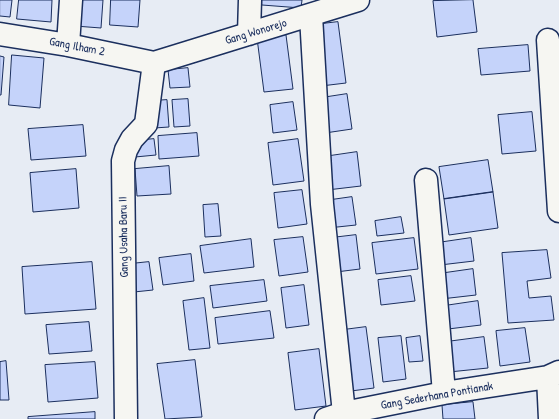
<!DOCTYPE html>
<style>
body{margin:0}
canvas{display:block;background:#e7ecf4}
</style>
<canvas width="559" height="419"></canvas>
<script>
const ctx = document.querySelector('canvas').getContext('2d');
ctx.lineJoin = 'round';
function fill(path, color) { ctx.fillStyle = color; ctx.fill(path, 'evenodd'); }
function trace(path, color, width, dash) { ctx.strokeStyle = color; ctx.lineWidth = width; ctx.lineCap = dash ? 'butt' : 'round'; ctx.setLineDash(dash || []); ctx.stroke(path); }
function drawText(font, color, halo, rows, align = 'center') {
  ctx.font = font + ' "Patrick Hand",sans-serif'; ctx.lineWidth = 3.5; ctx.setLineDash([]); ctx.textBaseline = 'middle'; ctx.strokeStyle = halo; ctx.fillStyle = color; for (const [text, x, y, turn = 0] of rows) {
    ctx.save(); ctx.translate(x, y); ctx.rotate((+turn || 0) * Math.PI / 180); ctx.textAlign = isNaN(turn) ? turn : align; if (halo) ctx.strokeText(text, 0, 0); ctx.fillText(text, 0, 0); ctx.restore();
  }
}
const building = new Path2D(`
 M0,0H12L10,17L0,16Z
 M19,0H52L51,22L17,19Z
 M77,0H103L101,28L75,26Z
 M111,0H140L138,27L110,25Z
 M262,0H302L301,8L262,5Z
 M473,0L477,32L437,37L433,1Z
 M338,22L346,83L321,86L313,25Z
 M286,35L293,89L264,92L257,38Z
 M528,45L530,71L481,75L478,49Z
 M12,55L44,58L40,108L9,105Z
 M0,56L4,57L1,95H0Z
 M188,68L190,87L170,88L168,70Z
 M347,94L352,129L325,133L321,98Z
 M188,99L190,126L174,127L172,100Z
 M167,100L169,127L154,128L152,101Z
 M293,102L297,130L273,133L270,105Z
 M532,112L536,151L502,154L498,115Z
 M83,125L86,156L31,160L28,129Z
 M197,133L199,156L159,159L158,136Z
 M154,139L156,155L135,157L134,141Z
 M298,139L304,181L273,185L268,143Z
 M357,152L361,186L327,190L323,157Z
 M488,160L493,192L444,199L439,167Z
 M169,166L171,194L137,196L135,169Z
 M76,169L79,208L33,212L30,173Z
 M302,190L307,224L278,228L274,193Z
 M493,192L498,228L449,235L444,199Z
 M352,197L356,225L328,228L324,201Z
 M218,204L221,236L205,237L203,205Z
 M401,217L404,233L377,236L375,221Z
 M356,235L360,269L336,272L331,238Z
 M303,237L308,272L279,276L274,240Z
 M414,238L418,269L376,274L372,243Z
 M471,238L474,261L440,265L437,243Z
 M251,239L254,267L204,273L200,246Z
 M547,250L551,278L527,281L529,298L551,296L554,320L508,323L502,253Z
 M191,254L194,281L163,285L159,258Z
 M92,262L96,309L25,314L22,267Z
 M149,262L153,290L134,292L130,264Z
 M473,269L476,295L441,299L438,274Z
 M411,276L415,301L381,305L378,280Z
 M264,280L267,301L213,308L210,286Z
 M304,285L309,325L286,328L281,288Z
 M204,298L210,348L189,350L183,301Z
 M478,301L481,325L448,329L444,306Z
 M270,311L274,338L218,344L215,318Z
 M89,322L92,351L49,354L46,325Z
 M366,327L374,388L351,391L343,330Z
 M525,328L530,362L500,366L496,331Z
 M401,336L406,379L383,382L378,338Z
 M420,336L423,361L409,362L406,338Z
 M484,337L488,368L449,372L446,342Z
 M319,349L326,406L295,410L288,353Z
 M195,360L202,417L165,419L157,364Z
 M6,361L9,400H0V362Z
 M95,362L98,398L48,402L45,365Z
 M473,402L475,419H443L442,405Z
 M95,412V419H28V417Z`);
fill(building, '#c5d3fa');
trace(building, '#1b2f5e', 1);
const street = new Path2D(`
 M311,16L322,204L344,413
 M0,34L68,45L154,63L358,0
 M249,34L250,0
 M548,40L559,211
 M68,45L71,0
 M426,180L444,393
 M548,377L550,419
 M126,419L123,161L126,150L132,139L146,124L154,63
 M326,419L344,413L444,393L548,377L559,372`);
trace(street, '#1b2f5e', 25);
trace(street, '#f6f6f2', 22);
drawText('12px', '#1b2f5e', '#f6f6f2', [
 ["Gang Wonorejo",256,32,-17],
 ["Gang Ilham 2",77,47,11],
 ["Gang Usaha Baru II",124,237,-91],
 ["Gang Sederhana Pontianak",437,396,-10]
]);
</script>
